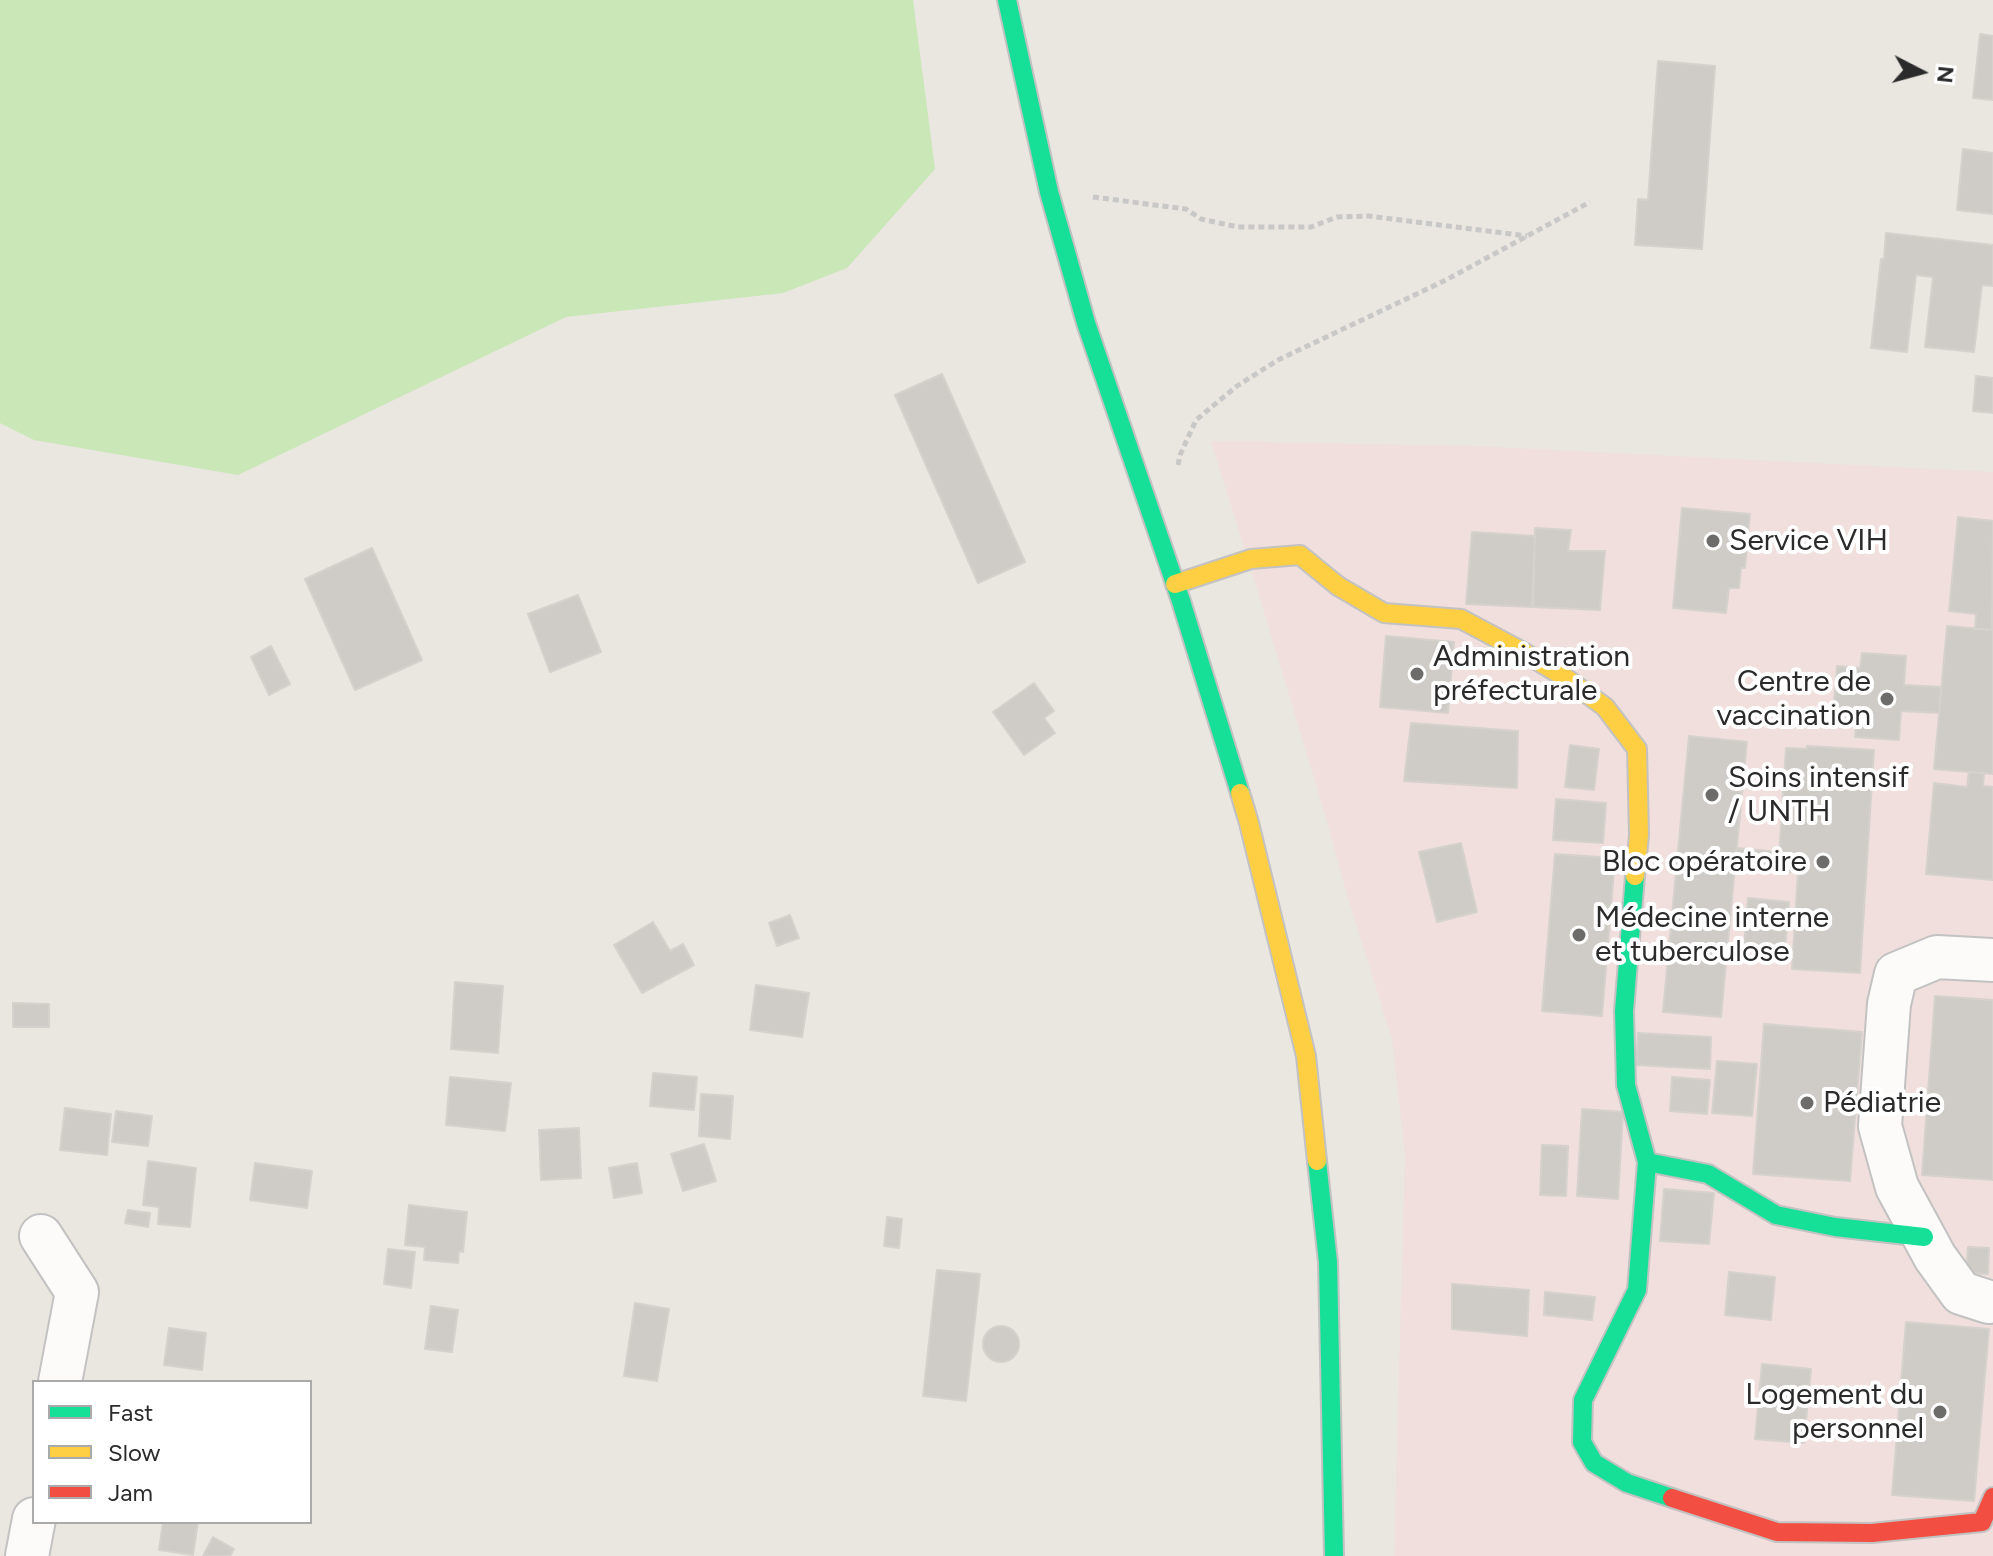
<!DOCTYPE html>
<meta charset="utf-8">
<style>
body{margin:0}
#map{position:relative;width:1993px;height:1556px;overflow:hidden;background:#eae6e0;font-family:Figtree,sans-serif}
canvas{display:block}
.legend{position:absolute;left:32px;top:1380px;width:280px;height:144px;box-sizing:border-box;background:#fff;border:2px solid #aaa;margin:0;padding:10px 14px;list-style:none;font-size:24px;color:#2b2b2b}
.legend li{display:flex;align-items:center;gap:16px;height:40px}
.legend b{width:40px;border:2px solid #aaa}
.north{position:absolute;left:1881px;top:32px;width:80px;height:80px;-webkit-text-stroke:6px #fff;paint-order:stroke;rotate:96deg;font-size:22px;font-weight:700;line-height:32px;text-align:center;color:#2b2b2b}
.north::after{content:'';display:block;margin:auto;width:28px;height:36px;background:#2b2b2b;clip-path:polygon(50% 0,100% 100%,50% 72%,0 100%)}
</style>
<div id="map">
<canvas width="1993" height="1556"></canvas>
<ul class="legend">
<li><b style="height:10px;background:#16e098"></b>Fast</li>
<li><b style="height:10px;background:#ffcf43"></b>Slow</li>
<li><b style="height:10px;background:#f24e42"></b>Jam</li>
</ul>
<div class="north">N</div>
</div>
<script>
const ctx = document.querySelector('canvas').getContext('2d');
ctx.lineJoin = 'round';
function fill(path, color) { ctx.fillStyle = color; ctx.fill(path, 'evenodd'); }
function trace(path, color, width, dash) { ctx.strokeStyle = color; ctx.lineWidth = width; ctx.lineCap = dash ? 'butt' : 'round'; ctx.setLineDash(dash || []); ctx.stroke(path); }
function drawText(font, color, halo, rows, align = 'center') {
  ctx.font = font + ' Figtree,sans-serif'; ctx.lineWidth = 8; ctx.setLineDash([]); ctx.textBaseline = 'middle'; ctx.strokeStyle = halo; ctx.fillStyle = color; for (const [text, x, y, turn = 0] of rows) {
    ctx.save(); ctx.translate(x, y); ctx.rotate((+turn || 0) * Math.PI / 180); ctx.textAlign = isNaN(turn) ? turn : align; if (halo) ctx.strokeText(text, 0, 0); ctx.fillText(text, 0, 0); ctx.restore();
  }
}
fill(new Path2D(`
 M1211,441L1472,446L1993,472V1556H1394L1405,1155L1392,1039L1347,895L1324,811L1261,602Z`), '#f0dfdc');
fill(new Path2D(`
 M0,0H913L935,169L847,268L783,293L566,317L238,475L34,440L0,423Z`), '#c9e7b7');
const building = new Path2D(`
 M1980,34L1993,36V100L1973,98Z
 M1658,61L1715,66L1702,249L1635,245L1638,199L1648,200Z
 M1963,149L1993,153V214L1957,210Z
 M1886,233L1993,245V286L1982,285L1974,352L1925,347L1933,277L1916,275L1907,352L1871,348L1881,259H1884Z
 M942,374L1025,562L978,583L895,395Z
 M1976,376L1993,378V413L1973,411Z
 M1682,508L1750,514L1745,568H1741L1739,588H1729L1726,613L1673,608Z
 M1958,517L1993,521L1992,630L1975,629L1976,614L1949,611Z
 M1535,528L1571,530L1568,551H1605L1600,610L1533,607Z
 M1472,532L1535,536L1532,607L1466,604Z
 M372,548L422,660L355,690L305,579Z
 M578,595L601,652L550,672L528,614Z
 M1947,626L1993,630V774L1934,769Z
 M1386,636L1454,642L1448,713L1380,707Z
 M271,646L290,684L269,695L251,657Z
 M1862,653L1906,656L1904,685L1941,687L1939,713L1901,711L1899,740L1855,737L1857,717L1833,716L1837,666L1860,668Z
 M1034,683L1054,711L1044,718L1055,733L1024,755L993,712Z
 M1411,723L1518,731L1517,788L1404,781Z
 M1689,736L1747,742L1735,866L1677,861Z
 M1570,745L1599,749L1594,790L1565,787Z
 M1807,746L1874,750L1860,973L1792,969L1798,872L1778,871L1786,748L1807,749Z
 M1969,772L1984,773L1983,786L1993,787V880L1926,874L1934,783L1967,787Z
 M1556,799L1606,803L1603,843L1553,840Z
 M1461,843L1477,912L1437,922L1419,852Z
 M1737,848L1779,852L1778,871L1735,866Z
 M1555,854L1615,858L1602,1016L1542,1011Z
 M1677,861L1735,866L1721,1017L1663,1012Z
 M1748,898L1789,902L1785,950L1744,947Z
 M790,915L799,938L777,946L769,923Z
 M653,922L670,951L683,944L694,965L642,993L614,945Z
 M455,982L503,986L498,1053L451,1049Z
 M756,985L809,993L802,1037L750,1030Z
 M1935,996L1993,1000V1180L1922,1175Z
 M13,1003L49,1004V1027H13Z
 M1764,1024L1862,1032L1850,1181L1753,1174Z
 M1638,1033L1711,1037L1710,1069L1636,1065Z
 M1717,1061L1757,1064L1752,1116L1712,1113Z
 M653,1073L697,1077L694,1110L650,1106Z
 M450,1077L511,1083L505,1131L446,1125Z
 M1672,1077L1710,1080L1707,1114L1670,1111Z
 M701,1094L733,1096L730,1139L699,1136Z
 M65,1108L111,1114L107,1155L60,1150Z
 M1582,1109L1623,1112L1618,1199L1577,1196Z
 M116,1111L152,1116L148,1146L112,1142Z
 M579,1128L581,1178L541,1180L539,1130Z
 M704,1144L716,1181L683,1191L671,1154Z
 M1542,1145L1568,1146L1566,1196L1540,1195Z
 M148,1161L196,1168L190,1227L158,1224L159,1207L143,1205Z
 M255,1163L312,1171L307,1208L250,1200Z
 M637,1163L642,1193L614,1198L609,1168Z
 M1664,1189L1714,1193L1709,1244L1660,1241Z
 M409,1205L467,1212L463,1252L459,1251L458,1263L424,1260L425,1247L405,1245Z
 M128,1210L150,1213L148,1227L125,1223Z
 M887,1217L902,1219L899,1248L884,1246Z
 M1968,1247L1989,1248L1988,1274L1966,1273Z
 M388,1249L415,1252L411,1288L384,1284Z
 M937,1270L980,1274L966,1401L923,1396Z
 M1729,1272L1775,1277L1771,1320L1725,1315Z
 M1452,1284L1529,1290L1527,1336L1452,1329Z
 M1545,1292L1595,1297L1592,1320L1544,1315Z
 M635,1303L669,1309L657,1381L624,1376Z
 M431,1306L458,1310L452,1352L425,1349Z
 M1906,1322L1989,1329L1974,1501L1892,1495Z
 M983 1344a18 18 0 1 1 36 0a18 18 0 1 1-36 0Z
 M169,1328L206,1333L202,1370L164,1365Z
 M1762,1364L1811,1369L1804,1443L1755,1439Z
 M163,1522H198L193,1555L159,1550Z
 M213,1537L234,1549L230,1556H203Z`);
fill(building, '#cfccc7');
trace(building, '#d5d1cc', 2);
const street = new Path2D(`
 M41,1236L77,1292L60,1382
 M1989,1302L1961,1293L1935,1257L1897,1187L1880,1126L1889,1004L1896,974L1937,957L1993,960
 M27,1556L34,1519`);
const fast = new Path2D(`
 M1007,0L1049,192L1086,323L1181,601L1240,793
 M1635,876L1624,1011L1626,1085L1647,1162
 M1317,1161L1328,1262L1334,1556
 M1672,1498L1627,1483L1594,1463L1582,1442L1583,1400L1637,1290L1647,1162L1708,1174L1776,1215L1835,1227L1924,1237`);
const slow = new Path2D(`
 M1175,584L1251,559L1300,555L1338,586L1384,613L1461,619L1523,652L1563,676L1605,707L1637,749L1639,835L1635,876
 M1240,793L1249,823L1306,1056L1317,1161`);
const jam = new Path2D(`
 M1672,1498L1777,1532L1872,1533L1982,1522L1993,1497`);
trace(street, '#c3c2c2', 46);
trace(fast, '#c3c2c2', 22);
trace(slow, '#c3c2c2', 22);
trace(jam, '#c3c2c2', 22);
trace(new Path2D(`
 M1093,197L1186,209L1201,219L1238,227H1311L1337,217L1369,216L1527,236
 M1178,465L1180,455L1196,420L1237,386L1278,360L1446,280L1590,202`), '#c8c8c7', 5, [6, 4]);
trace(street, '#fcfbfa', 42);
trace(fast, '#16e098', 18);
trace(slow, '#ffcf43', 18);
trace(jam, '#f24e42', 18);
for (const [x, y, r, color] of [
 [1713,541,8,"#6e6c6a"],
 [1417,674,8,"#6e6c6a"],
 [1887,699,8,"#6e6c6a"],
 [1712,795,8,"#6e6c6a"],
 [1823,862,8,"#6e6c6a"],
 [1579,935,8,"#6e6c6a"],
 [1807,1103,8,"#6e6c6a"],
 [1940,1412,8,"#6e6c6a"]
]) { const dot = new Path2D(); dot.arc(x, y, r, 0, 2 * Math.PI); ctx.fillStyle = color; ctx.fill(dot); trace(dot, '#fff', 3); }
drawText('30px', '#2b2b2b', '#fff', [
 ["Service VIH",1729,541],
 ["Administration",1433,657],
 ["préfecturale",1433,691],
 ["Centre de",1871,682,"right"],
 ["vaccination",1871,716,"right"],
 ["Soins intensif",1728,778],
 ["/ UNTH",1728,812],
 ["Bloc opératoire",1807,862,"right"],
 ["Médecine interne",1595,918],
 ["et tuberculose",1595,952],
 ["Pédiatrie",1823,1103],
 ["Logement du",1924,1395,"right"],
 ["personnel",1924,1429,"right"]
], 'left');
</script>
